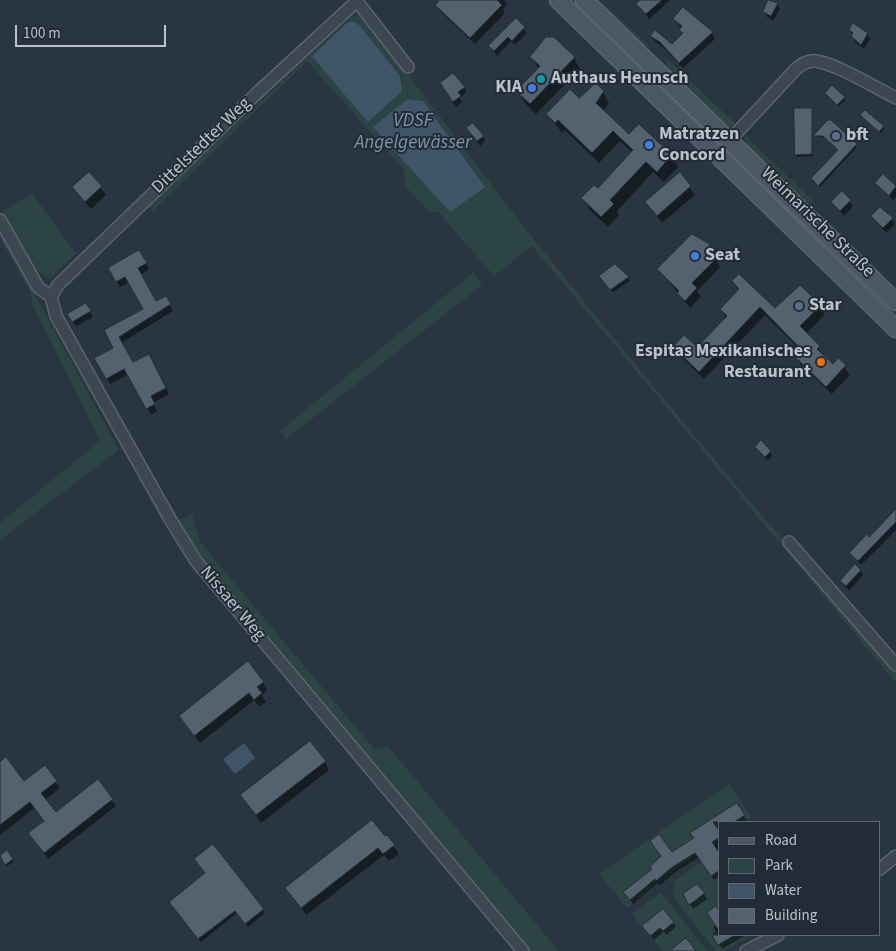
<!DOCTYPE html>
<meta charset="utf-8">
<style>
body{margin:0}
#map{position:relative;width:896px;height:951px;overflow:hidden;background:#293641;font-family:"Source Sans 3",sans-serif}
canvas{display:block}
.legend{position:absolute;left:718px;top:821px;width:162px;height:115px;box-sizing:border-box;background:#222c36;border:1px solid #5f6872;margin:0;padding:6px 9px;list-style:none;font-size:15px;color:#bac2cb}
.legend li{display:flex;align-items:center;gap:10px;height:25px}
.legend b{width:25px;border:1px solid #5f6872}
.scale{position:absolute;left:15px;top:25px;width:151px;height:22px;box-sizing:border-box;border:2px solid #bac2cb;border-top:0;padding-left:6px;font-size:15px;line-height:18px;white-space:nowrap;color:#bac2cb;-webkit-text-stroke:4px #222c36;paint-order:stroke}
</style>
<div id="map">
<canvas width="896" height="951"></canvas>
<ul class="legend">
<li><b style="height:6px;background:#4b5763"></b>Road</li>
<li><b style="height:14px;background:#2c4443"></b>Park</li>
<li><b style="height:14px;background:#405568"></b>Water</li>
<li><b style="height:14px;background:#54616e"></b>Building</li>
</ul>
<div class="scale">100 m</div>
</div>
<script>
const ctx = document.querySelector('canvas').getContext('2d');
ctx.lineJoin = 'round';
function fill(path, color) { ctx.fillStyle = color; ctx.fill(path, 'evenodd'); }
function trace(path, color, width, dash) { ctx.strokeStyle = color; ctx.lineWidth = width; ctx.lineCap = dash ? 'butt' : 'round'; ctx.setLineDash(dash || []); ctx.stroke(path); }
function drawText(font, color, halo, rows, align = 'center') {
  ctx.font = font + ' "Source Sans 3",sans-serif'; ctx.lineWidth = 4; ctx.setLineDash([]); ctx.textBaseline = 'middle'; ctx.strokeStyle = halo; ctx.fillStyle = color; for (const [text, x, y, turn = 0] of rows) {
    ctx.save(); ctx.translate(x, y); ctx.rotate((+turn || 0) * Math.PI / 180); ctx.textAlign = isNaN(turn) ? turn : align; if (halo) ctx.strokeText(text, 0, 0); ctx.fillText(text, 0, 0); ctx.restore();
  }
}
fill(new Path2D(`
 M566,0H576L717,137L693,117L683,112Z
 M590,0H599L648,45L649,53Z
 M359,16C421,86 474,164 532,237C650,384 772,529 896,671V683L532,246L494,276L438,212H429L406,187L404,169L307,61L153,211L149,205L351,17ZM360,26L400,76L402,84ZM408,99L423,101L485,187Z
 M665,57L737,125L733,127L722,125L669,75Z
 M744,134L815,203L796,199L746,147Z
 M730,153L734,154L896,311V319L728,156Z
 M32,193L76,254L49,279L36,270L0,213Z
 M824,217L884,275L876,272L818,219Z
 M0,230L119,450L0,540V523L100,441L33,306L30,292L0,238Z
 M474,272L482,285L286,439L280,431Z
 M195,513L193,522L201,543L375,750L388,746L559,951H530L523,944L189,540L176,521Z
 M729,784L751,817L744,822H720V839L678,868L627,908L599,874Z
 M720,848V935H752L723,951H716L675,900L673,890L676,880Z
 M660,893L663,895L707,951H662L632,914Z`), '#2c4443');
fill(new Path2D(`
 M348,22H355L360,26L400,76L402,91L368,122L312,56Z
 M408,99L423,101L485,187L450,212L373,127Z
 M244,743L255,758L235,774L223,759Z`), '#405568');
fill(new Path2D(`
 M442,0H504L507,5L503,9L505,13L475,44L441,12L437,5Z
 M642,0H670L649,19L638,4Z
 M769,0L777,4L780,9L773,21L767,17L764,12Z
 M675,19L712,33L715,39L683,68L664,48L655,42L651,36L672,46L684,34Z
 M516,20L527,33L515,45L511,41L497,56L490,46Z
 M850,30L867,34L870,39L864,49L855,42Z
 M532,57L574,58L580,69L536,114L524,102L518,91L538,68Z
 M464,87L466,92L460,98L462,102L456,107L444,89Z
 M603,92L609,103L603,112L629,136L639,125L671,156L678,167L664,182L653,172L617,211L619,215L608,227L589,209L583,199L598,190L633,153L620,141L599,163L565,130L562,133L548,114Z
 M828,95L844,97L845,100L839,106Z
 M811,109L813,156L797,157L796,155Z
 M863,117L883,127L884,129L881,133Z
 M828,121L857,147L820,187L814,181L839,151L825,138L815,136Z
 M468,129L483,136L485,141L480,146Z
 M89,173L106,195L91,209L73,187Z
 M680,174L695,195L662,223L647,203Z
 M883,176L896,188V197L893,200L877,183Z
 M842,193L853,206L844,216L833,202Z
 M872,217L892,219L895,224L886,233Z
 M707,244L720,267L697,291L701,297L690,308L659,269Z
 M139,252L149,269L140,275L156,303L165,298L173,311L121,343L133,364L156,369L169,394L153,403L157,411L151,415L129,374L110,384L96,359L115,348L105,330L145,309L130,282L120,287L109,268Z
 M624,272L630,281L613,292L603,280Z
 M733,282L775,309L800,286L820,306L825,314L806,334L833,366L839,360L850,375L832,394L801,365L796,357L801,351L765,315L704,379L679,355L674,347L697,349L726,318L721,310L739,291Z
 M86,305L93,317L76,326L69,314Z
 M756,447L770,451L772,456L768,461Z
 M896,515V530L861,565L851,553Z
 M860,570L863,575L849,591L841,581Z
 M263,682L267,690L262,695L266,702L259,707L254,700L200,743L180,716Z
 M325,762L329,770L261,823L242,795Z
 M0,764L24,783L45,766L60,788L45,800L56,813L97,781L116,806L48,859L30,834L45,822L34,808L0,835Z
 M736,805L748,822H720V876L714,880L699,857L674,873L660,885L658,883L633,904L625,892L672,854L695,838L692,834Z
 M387,836L399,854L389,861L384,855L306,915L287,888Z
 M213,846L265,913L248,927L237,913L201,942L172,905L207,874Z
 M7,852L14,862L7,866L1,857Z
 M685,894H704L707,899L693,909Z
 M663,911L676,927L666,935L664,931L654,940L647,931Z
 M720,914V935H746L722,949L713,933L716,932L713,927L716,925Z`), '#0007');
const building = new Path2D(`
 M440,0H497L502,5L470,38L435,5Z
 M640,0H662L646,14L636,4Z
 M768,0L778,3L771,16L763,12Z
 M683,7L713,32L679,63L660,42L650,36L655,30L672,44L683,33L679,30L682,26L673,19Z
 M516,18L525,27L512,41L508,37L494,51L488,46Z
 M853,23L868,33L861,45L851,36L853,33L849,30Z
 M546,37H554L575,57L530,104L516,91L540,66L530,57Z
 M453,73L465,87L458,92L461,96L453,102L440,83Z
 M596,83L604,91L596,103L629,134L639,124L672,155L657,172L646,162L610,200L614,204L601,217L581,198L594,185L598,188L633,150L613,131L592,153L558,120L555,123L546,114L570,89L579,98Z
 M832,85L845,97L837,105L825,93Z
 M794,108H812V154L795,155Z
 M865,110L884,126L879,132L860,115Z
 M828,120H831L857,144L818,186L811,178L838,150L823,136H813Z
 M473,123L484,136L477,141L466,128Z
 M89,172L102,186L85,202L72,187Z
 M680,172L691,186L657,216L645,202Z
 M883,174L896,186L889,196L875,183Z
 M842,191L851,200L840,211L831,202Z
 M880,207L893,218L883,228L871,216Z
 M692,234L708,243L717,258L692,283L697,288L685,301L677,293L679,291L657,269Z
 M139,250L147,263L138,268L156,301L166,296L171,304L119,337L133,362L149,354L166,388L151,396L155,404L146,409L124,369L106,379L94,358L113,348L104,330L143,309L125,277L116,282L108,268Z
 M615,264L629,277L610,290L599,276Z
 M739,274L775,308L800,285L821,305L800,326L820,346L817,349L833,364L838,358L846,365L826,387L794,356L801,349L760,307L699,372L673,347L684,335L697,347L727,316L720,309L739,289L732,281Z
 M86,303L91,311L72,322L67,314Z
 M761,440L771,451L765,457L755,447Z
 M896,509V522L858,561L849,553L867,534L869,537Z
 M855,564L861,570L846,586L840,581Z
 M248,661L264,682L257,687L262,693L254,700L249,693L194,736L179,716Z
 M310,741L326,761L256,815L240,795Z
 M6,757L24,781L45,765L57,781L41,793L56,812L98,779L113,799L44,853L28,833L44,821L30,802L0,825V762Z
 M737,803L745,815L734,822H713L720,832V837L712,842L720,854V870L711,876L695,853L671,868L656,881L655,879L630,900L623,892L652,869L650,867L661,856L650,841L659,834L672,852L694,838L690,833Z
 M372,820L385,836L387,835L395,845L383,854L378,848L301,908L285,888Z
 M213,844L264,909L245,924L235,911L198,939L169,902L205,873L194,859Z
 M7,850L13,859L5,865L0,856Z
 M697,884L705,893L689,905L683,894Z
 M716,906L720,912V932L707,913Z
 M663,909L674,922L663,931L660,928L650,936L642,926Z
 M712,935H735L718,945Z
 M686,938L696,951H670Z`);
fill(building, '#54616e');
trace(building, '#242e38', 1);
const street = new Path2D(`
 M356,0L408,67
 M729,141L795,70C801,64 807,60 816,61C839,65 874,87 896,98
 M0,220L38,287L51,297L56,316L170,519L196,561L523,951
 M51,297L58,285L256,94L358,0
 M789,542L896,665
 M880,869L896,856
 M746,951L778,935`);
const secondary = new Path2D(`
 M558,0L896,329
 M584,0L896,302`);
trace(street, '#5b656e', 14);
trace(secondary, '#5b656e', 19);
trace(street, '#3d4751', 11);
trace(secondary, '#4b5763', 16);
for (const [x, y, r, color] of [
 [541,79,5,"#0f9aa8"],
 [532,88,5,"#3f7fe0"],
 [836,136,5,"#5c6f8a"],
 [649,145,5,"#3f7fe0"],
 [695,256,5,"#3f7fe0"],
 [799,306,5,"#5c6f8a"],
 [821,362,5,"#e8710a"]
]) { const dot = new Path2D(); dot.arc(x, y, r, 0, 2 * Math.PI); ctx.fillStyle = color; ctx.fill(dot); trace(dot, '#222c36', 2); }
drawText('bold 18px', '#bac2cb', '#222c36', [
 ["Authaus Heunsch",551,79],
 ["KIA",522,88,"right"],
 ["Matratzen",659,135],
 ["Concord",659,156],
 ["bft",846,136],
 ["Seat",705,256],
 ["Star",809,306],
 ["Espitas Mexikanisches",811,352,"right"],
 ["Restaurant",811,373,"right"]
], 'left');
drawText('18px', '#bac2cb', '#222c36', [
 ["Dittelstedter Weg",202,146,-44],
 ["Weimarische Straße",817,223,44],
 ["Nissaer Weg",232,604,50]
]);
drawText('italic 19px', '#7d96aa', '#222c36', [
 ["VDSF",413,122],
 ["Angelgewässer",413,144]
]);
</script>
